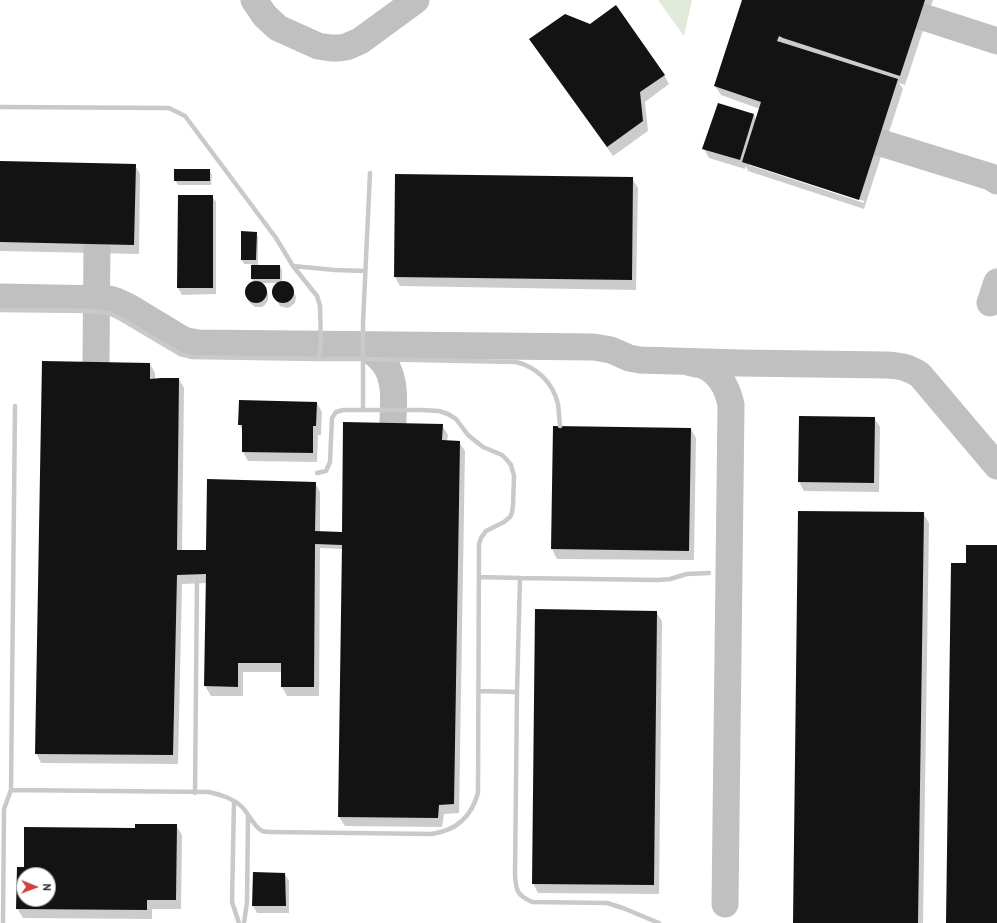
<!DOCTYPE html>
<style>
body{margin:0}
#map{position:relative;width:997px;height:923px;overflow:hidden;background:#fff;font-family:"PT Sans",sans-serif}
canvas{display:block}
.north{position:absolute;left:16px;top:867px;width:40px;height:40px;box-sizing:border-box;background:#fff;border:1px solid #ababab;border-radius:50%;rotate:91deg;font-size:11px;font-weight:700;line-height:16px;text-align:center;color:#2c2c2c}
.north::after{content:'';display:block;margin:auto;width:14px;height:18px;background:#d24240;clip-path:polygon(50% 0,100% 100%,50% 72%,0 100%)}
</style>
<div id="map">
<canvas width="997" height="923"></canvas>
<div class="north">N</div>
</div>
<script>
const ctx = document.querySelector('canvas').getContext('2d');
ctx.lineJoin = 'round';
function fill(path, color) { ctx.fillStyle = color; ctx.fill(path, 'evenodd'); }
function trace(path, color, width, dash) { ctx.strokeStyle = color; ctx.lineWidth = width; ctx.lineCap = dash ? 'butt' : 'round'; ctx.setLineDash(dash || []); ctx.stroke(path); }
fill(new Path2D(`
 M658,0H692L684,36Z`), '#e1e9db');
fill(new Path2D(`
 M743,0H933L905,85L899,83L903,89L864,209L748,171L746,166L745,169L709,158L704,149L754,115L756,120L760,109L721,95L715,86ZM749,163L864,201V203L749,165Z
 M536,48L664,75L669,84L645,102L648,131L613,156Z
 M0,162L135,165L140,174L139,254L0,251Z
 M209,170L212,175L211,185H178L175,180Z
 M396,175L632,178L638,188L636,290L400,286L395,277Z
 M212,196L216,202V294L182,295L178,288Z
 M256,233L258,237V266H280L282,270V283L285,282L291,286L296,297L295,303L290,307L287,308L280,306L275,298L273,292L274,289L279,283H261L268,293V300L265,305L262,307H255L250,303L247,298L245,291L248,285L254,282L252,279V264H244L242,260Z
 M150,364L155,373V379H179L184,388L182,551H207L315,483L320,492V532L342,533L442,425L448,435L447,441L459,442L465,451L459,813L444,814L442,827L345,826L339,817L343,549L320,548L319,696H287L282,687V672H243V696H211L205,686L206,583L182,584L178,764L41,763L36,753Z
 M317,403L322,412L321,435H318L317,462L248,461L243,452V431L239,424Z
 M874,418L880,427L879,492L804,491L799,482Z
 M554,427L691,429L696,438L694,560L557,559L552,549Z
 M923,513L929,523L923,923H794Z
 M656,612L662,621L659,894L538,893L533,883Z
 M176,825L182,835L181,909H152V919L23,918L17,908L25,868ZM24,875H48V899H24Z
 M285,874L289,881V913H257L253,906Z`), '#0003');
trace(new Path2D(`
 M254,0L265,16L278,28L318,46L331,48H339L346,47L360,41L416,0
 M920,16L997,41
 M878,142L991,177L997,181
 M0,297L109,299L116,301L129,307L182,339L187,341L198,343L594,347L611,350L629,358L640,360L739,363L887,365C901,366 908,367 920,375L997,466
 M990,303L997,282
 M354,345C373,348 389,363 392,382C395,395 393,410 393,423
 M96,362L97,244
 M691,363C695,364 700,364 704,366C720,373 728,390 731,405L725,904`), '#c0c0c0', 27);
fill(new Path2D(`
 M742,0H925L900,76L783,38L779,36L777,41L898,79L859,200L742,162L761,102L714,86Z
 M616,5L665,75L640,92L643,121L607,147L529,39L565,14L590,24Z
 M718,103L754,114L740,160L702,149Z
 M0,161L136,164L134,245L0,242Z
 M174,169H210V181H174Z
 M395,174L633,177L632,280L394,277Z
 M178,195H213V288H177Z
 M241,231L257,232L256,260H241Z
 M251,265H280V279H251Z
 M245 292a11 11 0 1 1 22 0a11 11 0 1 1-22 0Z
 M272 292a11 11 0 1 1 22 0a11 11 0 1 1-22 0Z
 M42,361L150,363V379L161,378H179L177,550H206L207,479L316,482L315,531L342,532L343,422L443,424L442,440L460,441L454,804L439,805L438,818L338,817L342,545L315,544L314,687H281V663H238V687L204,686L206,574L177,575L173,755L35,754Z
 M239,400L317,402L316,426H313V453L242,452V425H238Z
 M799,416L875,417L874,483L798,482Z
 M553,426L691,428L689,551L551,549Z
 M798,511L924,512L918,923H793Z
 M966,545H997V923H946L951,563H966Z
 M535,609L657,611L654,885L532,884Z
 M135,824H177L176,900H147V910L16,909L17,867H24V827L135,828ZM24,875H48V899H24Z
 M253,872L285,873L286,906H252Z`), '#131313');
trace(new Path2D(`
 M0,107L169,108L185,116L276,238L293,266L317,296L320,306L321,344L318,359
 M293,266L335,270L365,271
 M0,310L90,311L109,313L121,319L180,354L192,357L318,359H363L516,362C536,367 553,382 558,404C559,411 559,418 560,426
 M363,410V323L370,173
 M479,577L520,578L658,580L670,579L687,574L709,573
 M520,578L517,692L515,875C516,891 517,895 532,902L607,903L623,908L659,923
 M479,691L517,692
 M11,790L209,792C221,795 233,798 242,807C249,814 254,827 262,831C265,832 269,832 272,832L432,834C457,830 471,817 478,793L479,544L481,538L486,531L504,522L510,517L512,513L513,505L514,476L511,465L507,460L502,455L483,447L468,435L456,419L448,414L439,411L422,410H343L336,412L332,418L330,462L326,471L317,473
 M195,793L197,578
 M234,801L232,902L239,923
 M3,923L4,809L11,790L15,406
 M244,923L247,902L248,817`), '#c9c9c9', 4.5);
</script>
